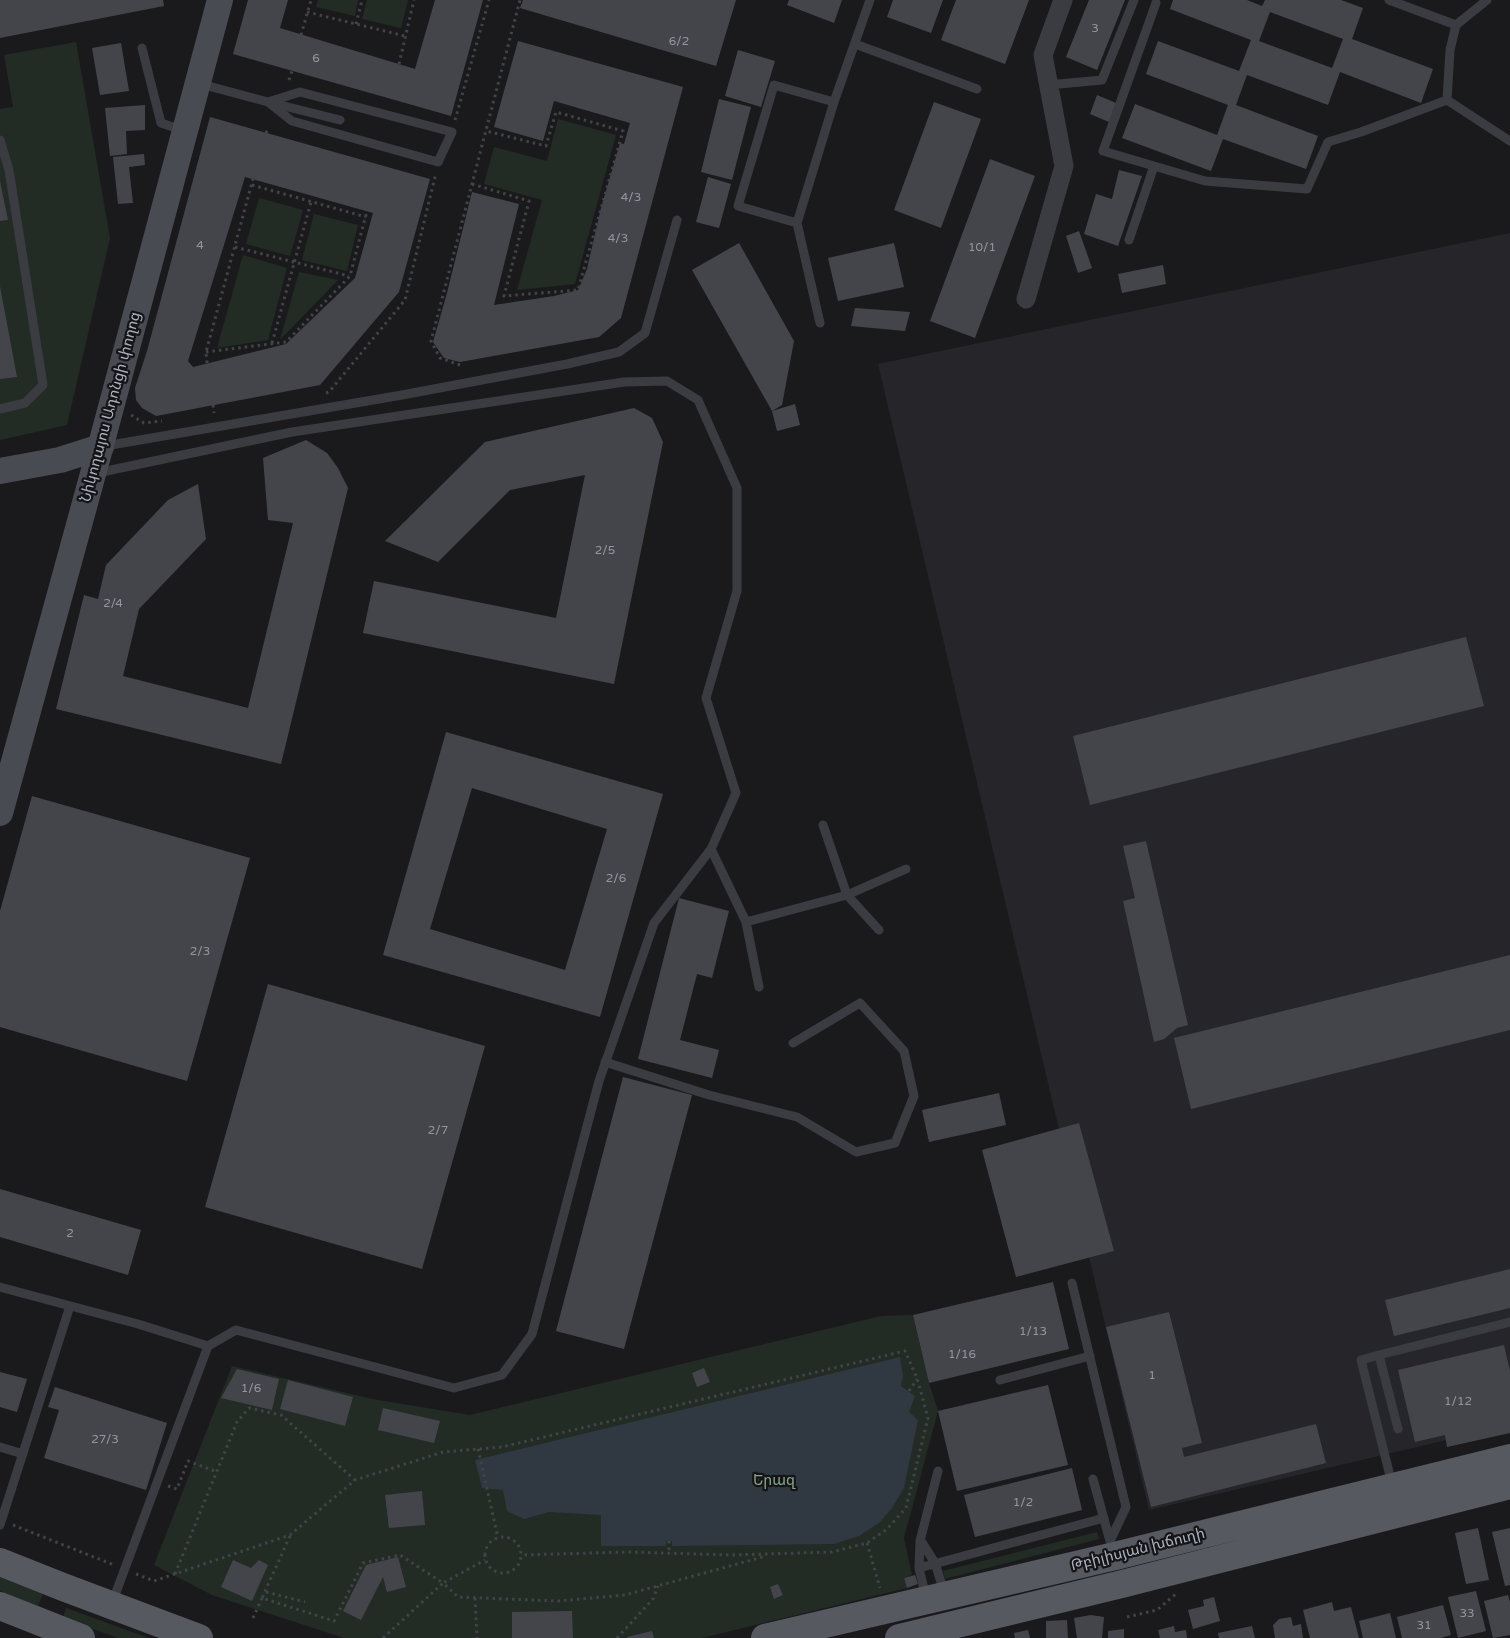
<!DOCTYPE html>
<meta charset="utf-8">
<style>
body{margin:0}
canvas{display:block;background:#1a1a1d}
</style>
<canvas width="1510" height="1638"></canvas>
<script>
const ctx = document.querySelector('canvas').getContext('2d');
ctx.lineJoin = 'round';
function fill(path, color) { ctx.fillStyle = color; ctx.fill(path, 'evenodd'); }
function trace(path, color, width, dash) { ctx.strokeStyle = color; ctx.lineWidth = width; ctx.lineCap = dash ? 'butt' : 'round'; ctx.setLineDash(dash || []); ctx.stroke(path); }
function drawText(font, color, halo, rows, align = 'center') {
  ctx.font = font + ' "Varela Round","Noto Sans Armenian",sans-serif'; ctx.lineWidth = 4.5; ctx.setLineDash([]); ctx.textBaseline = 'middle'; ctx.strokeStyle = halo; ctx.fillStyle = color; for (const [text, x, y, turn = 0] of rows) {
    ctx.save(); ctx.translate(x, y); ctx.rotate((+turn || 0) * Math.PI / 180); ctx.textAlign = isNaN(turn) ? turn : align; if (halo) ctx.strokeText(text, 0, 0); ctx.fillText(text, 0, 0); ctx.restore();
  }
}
fill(new Path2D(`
 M1510,233V1425L1149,1510L878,364Z`), '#26262a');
fill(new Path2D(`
 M318,0H358L355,16L316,7Z
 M367,0H408L401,28L362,19Z
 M76,42L110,238L67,425L0,440V109L13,107L4,55Z
 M558,119L616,135L575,284L517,290L542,200L484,184L494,147L547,161Z
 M259,198L303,210L290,256L246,244Z
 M314,214L358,225L347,271L302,260Z
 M243,255L287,268L268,340L217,348Z
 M299,272L338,280L280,340Z
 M913,1315L929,1383L938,1411L904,1538L912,1575L904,1578L907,1588L702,1638H344L212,1595L154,1565L232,1366L372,1399L470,1415L881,1316Z
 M1097,1532L1099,1539L945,1579L943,1571Z
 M0,1577L43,1594L38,1606L0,1591Z
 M66,1608L149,1638H118L63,1618Z`), '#222b24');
fill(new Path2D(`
 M900,1357L903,1376L901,1386L915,1396L909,1412L918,1420L904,1488L892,1508L880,1522L859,1536L834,1544L672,1546V1541H666V1546H601V1515L549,1512L524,1519L507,1511L503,1490L482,1488L475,1460Z`), '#303941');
fill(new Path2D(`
 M0,0H163L164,6L0,38Z
 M248,0H288L280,28L415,69L435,0H483L451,116L233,54Z
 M523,0H736L716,66L520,8Z
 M789,0H842L834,23L787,5Z
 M893,0H943L931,33L887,17Z
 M956,0H1029L1005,64L941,40Z
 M1089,0H1125L1097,70L1066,57Z
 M1173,0H1247L1262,6L1265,0H1341L1363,8L1352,39L1433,69L1421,103L1340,72L1328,105L1247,75L1236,105L1318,136L1306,169L1223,139L1211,171L1122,138L1135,104L1217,135L1228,105L1146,74L1158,41L1239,71L1251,40L1170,9ZM1270,12L1343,39L1332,68L1259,41Z
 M518,41L683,87L621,318L599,337L460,362L444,358L433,342L447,293L472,192L519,204L494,305L554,296L578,290L587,269L601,208L620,143L624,144L630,123L554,101L543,141L494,127Z
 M121,43L129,91L100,95L92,48Z
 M738,50L775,61L761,107L725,96Z
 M1097,95L1116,103L1109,122L1090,114Z
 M719,99L751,107L732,180L701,172Z
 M934,102L981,119L941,228L894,210Z
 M145,105V130L126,131L127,154L110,156L105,108Z
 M210,117L430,179L399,292L320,385L156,416L142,408L136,400L135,388L147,351ZM245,177L373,213L355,278L286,344L193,367L188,361Z
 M144,154L145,165L129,167L133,203L118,204L113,157Z
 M990,159L1035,176L975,338L930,321Z
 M1119,170L1142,176L1118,246L1084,234L1096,194L1112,199Z
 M708,177L731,184L719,228L696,222Z
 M0,181L8,220L0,221Z
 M1079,231L1092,268L1078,273L1066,236Z
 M739,243L794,341L782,405L772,411L692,270Z
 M894,243L904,287L838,301L828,258Z
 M1163,265L1166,284L1122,293L1118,274Z
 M0,286L17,377L0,379Z
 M855,308L910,312L905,331L851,326Z
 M795,404L800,425L777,431L772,411Z
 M634,408L652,418L663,442L614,684L363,633L374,581L556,618L585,475L510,490L438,562L385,541L485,442Z
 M306,440L327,453L338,468L348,488L281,764L56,709L84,595L98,599L106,565L168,500L198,484L206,539L139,609L123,676L248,708L293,523L268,520L263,458Z
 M1466,637L1484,706L1090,805L1073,736Z
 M446,732L663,794L600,1017L383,955ZM472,788L607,829L565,970L430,929Z
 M32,796L250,858L187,1081L0,1027V911Z
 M1146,841L1188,1025L1177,1028L1164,1039L1154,1042L1123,901L1135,898L1123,846Z
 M679,898L729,911L712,978L697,974L680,1040L719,1050L712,1078L638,1059Z
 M1510,955V1030L1191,1109L1174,1038Z
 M268,984L485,1046L422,1269L205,1207Z
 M623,1077L692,1095L624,1349L556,1331Z
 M999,1093L1006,1125L929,1142L922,1110Z
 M1079,1123L1114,1251L1016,1277L982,1150Z
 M0,1189L141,1230L128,1275L0,1237Z
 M1510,1269V1308L1394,1336L1385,1300Z
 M1053,1282L1069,1349L929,1383L913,1315Z
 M1169,1312L1202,1443L1182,1448L1184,1457L1316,1424L1326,1463L1151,1507L1106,1327Z
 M1504,1345L1510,1371V1433L1447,1447L1445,1435L1415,1442L1398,1370Z
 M704,1368L710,1382L697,1387L692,1373Z
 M237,1369L279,1379L272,1410L221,1398Z
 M0,1372L27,1379L17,1412L0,1407Z
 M288,1380L353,1397L345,1426L280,1409Z
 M1048,1385L1068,1465L957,1491L938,1411Z
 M55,1387L167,1423L146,1490L44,1458L59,1410L48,1407Z
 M383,1408L440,1421L434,1443L378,1430Z
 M1072,1468L1082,1510L975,1537L964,1495Z
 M422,1491L425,1525L389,1528L385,1495Z
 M1478,1528L1489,1580L1466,1584L1455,1533Z
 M1510,1528V1585L1505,1586L1492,1532Z
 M398,1557L406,1587L387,1592L383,1577L361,1620L343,1611L366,1565Z
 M233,1560L251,1568L259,1560L268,1565L252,1601L221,1587Z
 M915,1575L918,1584L907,1588L904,1578Z
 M778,1584L783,1595L774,1599L770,1587Z
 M1476,1591L1486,1631L1458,1638L1448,1597Z
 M1508,1595L1510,1602V1635L1493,1638L1484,1601Z
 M1214,1597L1220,1621L1193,1629L1188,1610L1204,1606L1203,1600Z
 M1332,1602L1334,1611L1351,1607L1359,1638H1310L1303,1610Z
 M1443,1605L1451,1635L1441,1638H1402L1397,1617Z
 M572,1611L573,1638H512V1612Z
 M1390,1613L1396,1638H1363L1359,1621Z
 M1091,1615L1104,1617L1102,1638H1077L1074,1618Z
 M1291,1617L1293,1626L1301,1624L1303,1638H1275L1273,1625L1279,1619Z
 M1067,1620L1068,1638H1046V1621Z
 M1174,1626L1175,1632L1186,1630L1187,1638H1160L1158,1630Z
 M1252,1626L1255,1638H1219L1218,1633Z
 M1124,1629V1638H1108V1631Z
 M1028,1630L1030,1638H1015L1014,1633Z
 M652,1631L654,1638H627V1637Z`), '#44454a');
trace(new Path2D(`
 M307,12L405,36
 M356,24L362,0
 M301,35L311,0
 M399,64L414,0
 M289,80L292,71
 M455,120L489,0
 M266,133L268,128
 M472,184L529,201L504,296L578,290L623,131L556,112L546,146L486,131
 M252,185L366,217
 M235,247L349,276
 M272,343L311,202
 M206,352L286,342L350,276L367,211
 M207,363L206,352L253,179
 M460,365L440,358L431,341L520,0
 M326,393L329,392L405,300L436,173
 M213,405L214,413
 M131,415L144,423L162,421
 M909,1391L917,1379
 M478,1449L498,1538
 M168,1486L177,1489L188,1461L217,1472
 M13,1525L114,1565
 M290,1536L262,1598L334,1621L363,1563L400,1555L443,1583L485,1560
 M485 1555a18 18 0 1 1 36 0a18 18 0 1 1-36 0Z
 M669,1541V1553
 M867,1543L880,1588
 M136,1574L154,1581L290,1535L355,1480L443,1452L502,1447L905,1351L917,1378L928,1418L906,1508L887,1529L867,1543L832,1552L732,1555L629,1552L521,1555
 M175,1574L237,1422L249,1408L281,1415L355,1480
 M266,1592L305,1602
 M475,1598L477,1638
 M1127,1617L1157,1610L1177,1593
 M253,1618L262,1598
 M383,1638L443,1583L458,1597L558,1601L625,1595L766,1556
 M617,1638L653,1599L658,1586`), '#414349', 3, [2.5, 4]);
trace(new Path2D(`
 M1389,0L1456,25L1487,0
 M1156,3L1103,151L1205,181L1307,189L1328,142L1361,132L1447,100
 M1456,25L1450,50L1447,100L1510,141
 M855,44L977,89
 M142,48L161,123L176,128
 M201,84L268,102L292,121L438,162L452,132L300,92L268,102
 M1048,85L1102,80L1134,0
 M272,103L340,120
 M0,140L9,170L43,385L25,403L0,409
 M797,223L738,206L774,85L834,102
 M1129,240L1154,166
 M820,323L797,223L834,102L870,0
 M105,446L402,395L567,364L619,352L645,333L677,220
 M97,473L292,432L624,382L667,381L698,400L737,488V591L706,698L736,793L711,849L654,923L599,1081L532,1334L502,1375L454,1388L236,1330L208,1346
 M823,825L847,895L879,930
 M711,849L746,922L759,987
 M746,922L847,895L906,869
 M605,1062L709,1095L797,1117L856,1152L895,1143L914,1096L904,1051L860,1003L793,1043
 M1072,1283L1126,1507L1110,1541L1114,1554
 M0,1287L138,1324L208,1346L112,1603
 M1379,1355L1361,1360L1392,1484
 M1000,1380L1090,1356
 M1398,1429L1379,1355L1510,1322
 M0,1447L23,1454
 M1093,1479L1110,1541
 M0,1525L70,1306
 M921,1541L935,1563L944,1592
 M919,1568L1104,1518
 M926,1597L919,1568L920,1541L938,1471`), '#3b3c42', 9);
trace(new Path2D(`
 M1026,299L1064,166L1043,55L1063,0`), '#3b3c42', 19);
trace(new Path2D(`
 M0,471L60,460L101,447
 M0,813L102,441L220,0`), '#494b52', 26);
trace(new Path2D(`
 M0,1562L63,1587L199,1638
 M0,1606L81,1638
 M765,1638L1115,1556L1510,1458
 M899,1638L1122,1584L1510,1485`), '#575961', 28);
drawText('12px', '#9396a0', null, [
 ["3",1095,29],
 ["6/2",679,42],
 ["6",316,59],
 ["4/3",631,198],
 ["4/3",618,239],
 ["4",200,246],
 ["10/1",982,248],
 ["2/5",605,551],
 ["2/4",113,604],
 ["2/6",616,879],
 ["2/3",200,952],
 ["2/7",438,1131],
 ["2",70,1234],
 ["1/13",1033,1332],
 ["1/16",962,1355],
 ["1",1152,1376],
 ["1/6",251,1389],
 ["1/12",1458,1402],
 ["27/3",105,1440],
 ["1/2",1023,1503],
 ["33",1467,1614],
 ["31",1424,1626]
]);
drawText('15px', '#adb1bc', '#151518', [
 ["Նիկողայոս Ադոնցի փողոց",111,407,-75],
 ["Թբիլիսյան խճուղի",1138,1550,-14]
]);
drawText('15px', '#84a788', '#151518', [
 ["Երազ",774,1481]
]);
</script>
